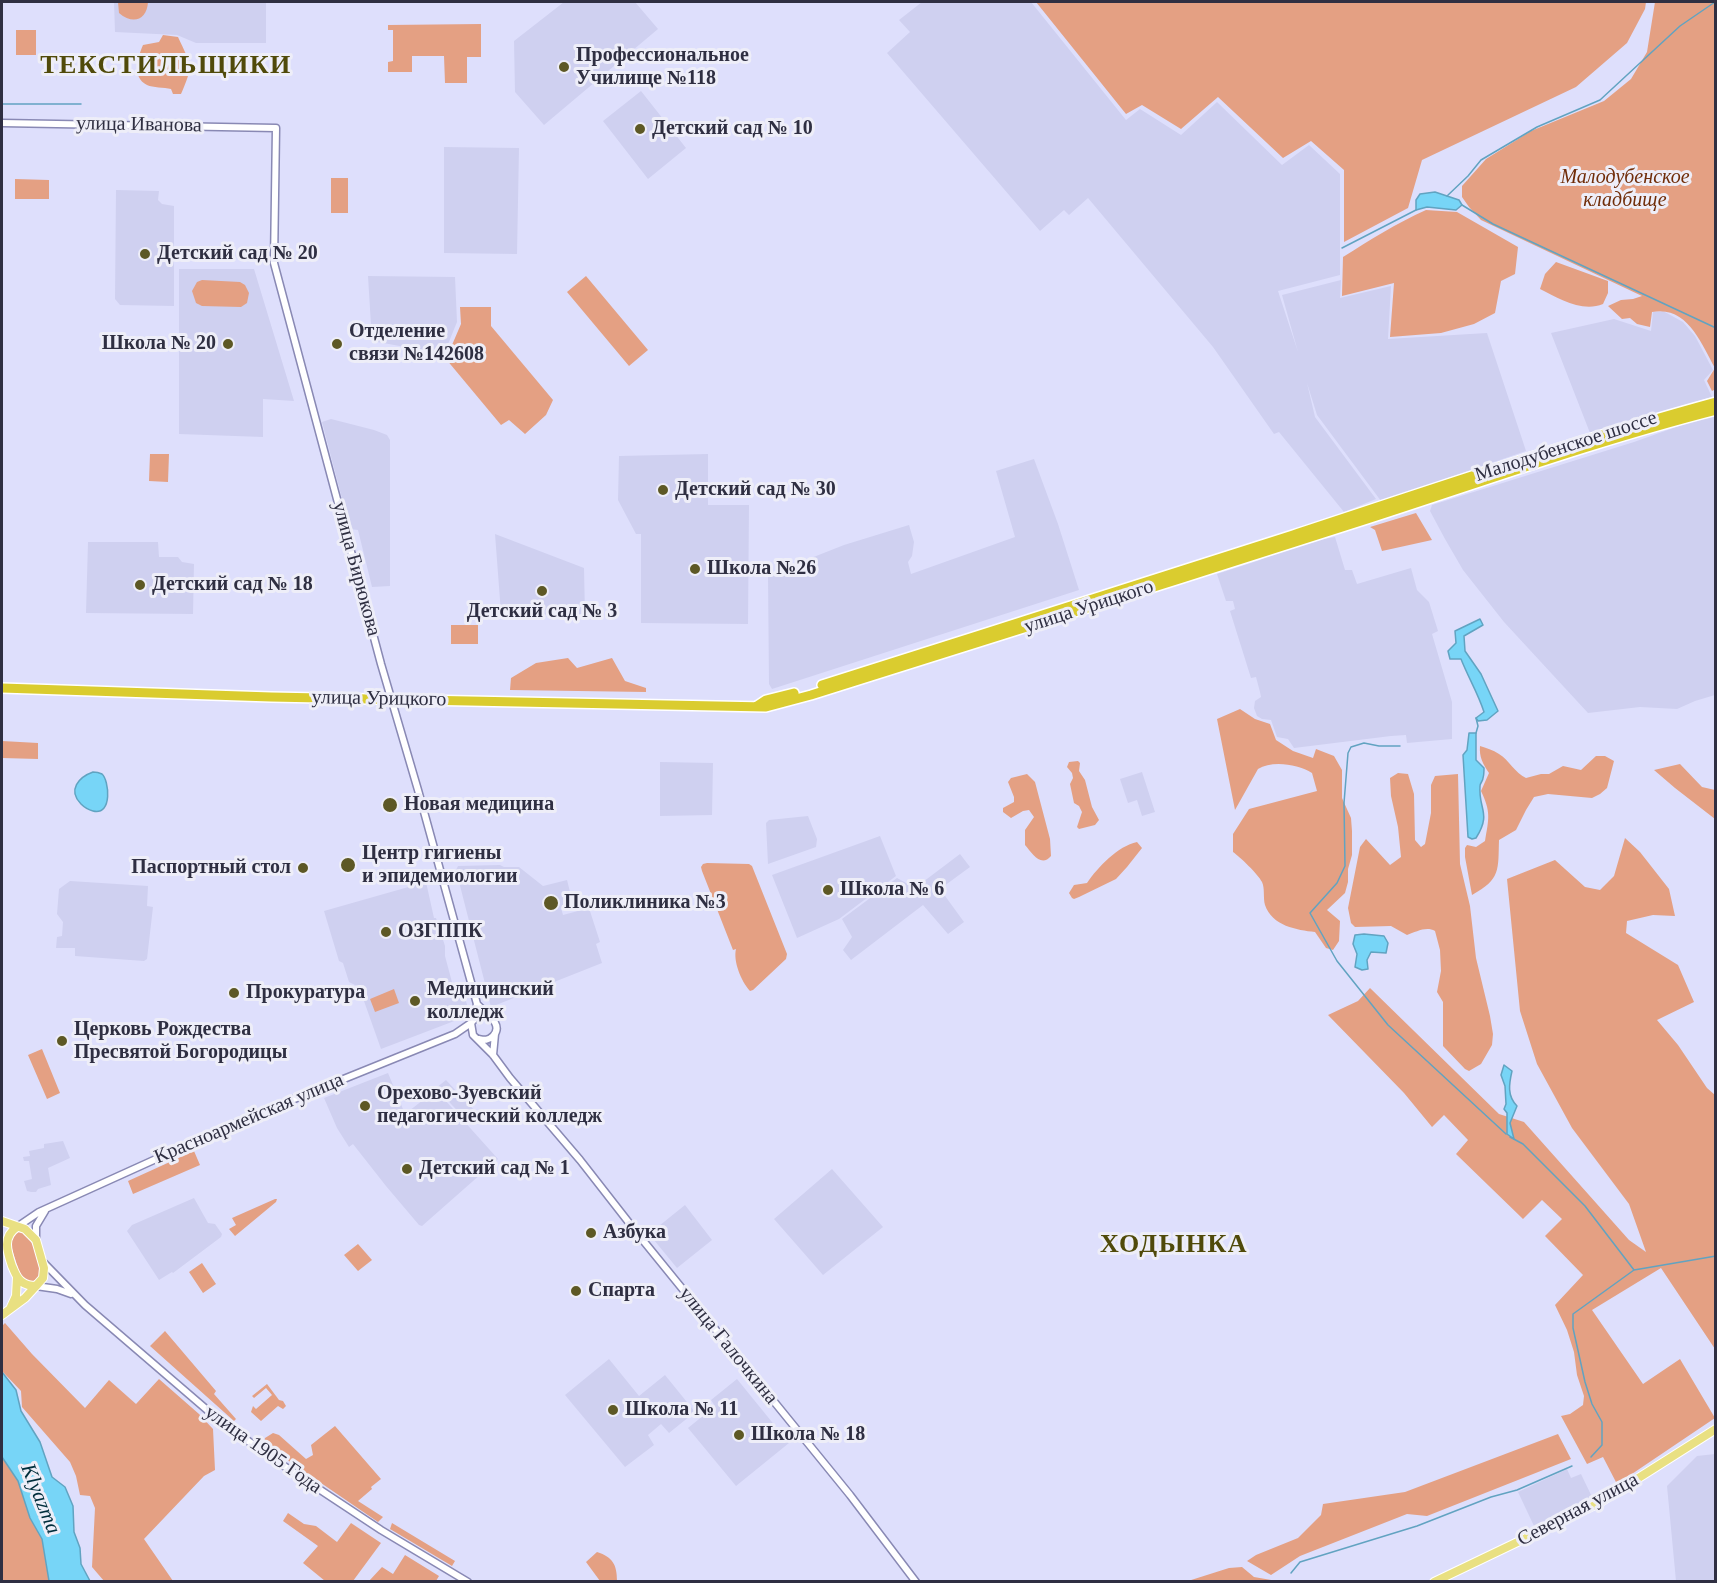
<!DOCTYPE html>
<meta charset="utf-8">
<style>
body{margin:0}
#map{position:relative;width:1717px;height:1583px;overflow:hidden;background:#dedffc;font-family:"Times New Roman",serif}
canvas{display:block}
.frame{position:absolute;inset:0;border:3px solid #2f2f42;pointer-events:none}
</style>
<div id="map">
<canvas width="1717" height="1583"></canvas>
<div class="frame"></div>
</div>
<script>
const ctx = document.querySelector('canvas').getContext('2d');
ctx.lineJoin = 'round';
function fill(path, color) { ctx.fillStyle = color; ctx.fill(path, 'evenodd'); }
function trace(path, color, width, dash) { ctx.strokeStyle = color; ctx.lineWidth = width; ctx.lineCap = dash ? 'butt' : 'round'; ctx.setLineDash(dash || []); ctx.stroke(path); }
function drawText(font, color, halo, rows, align = 'center') {
  ctx.font = font + ' "Times New Roman",serif'; ctx.lineWidth = 6; ctx.setLineDash([]); ctx.textBaseline = 'middle'; ctx.strokeStyle = halo; ctx.fillStyle = color; for (const [text, x, y, turn = 0] of rows) {
    ctx.save(); ctx.translate(x, y); ctx.rotate((+turn || 0) * Math.PI / 180); ctx.textAlign = isNaN(turn) ? turn : align; if (halo) ctx.strokeText(text, 0, 0); ctx.fillText(text, 0, 0); ctx.restore();
  }
}
fill(new Path2D(`
 M114,2H266V43H196L177,35L115,32Z
 M564,2H635L658,29L544,125L515,92L514,41Z
 M922,2H1031L1126,120L1140,109L1181,135L1217,102L1282,165L1309,145L1340,174V275L1278,291L1298,352L1282,295L1341,280L1340,298L1391,286L1388,339L1487,333L1526,451L1381,501L1317,415L1307,383L1315,417L1376,499L1344,512L1279,432L1274,434L1213,347L1088,198L1069,215L1064,210L1040,231L887,53L910,32L899,20Z
 M641,91L686,148L648,179L603,121Z
 M444,147L519,148L517,254L444,253Z
 M116,190L159,191L158,200L162,204L174,206V306L120,305L115,299Z
 M179,269H254L294,401L263,399V437L179,434Z
 M368,276L455,277L457,322L444,354L372,341Z
 M1663,311L1683,322L1695,336L1713,370L1704,380L1712,397L1590,433L1551,333L1614,319L1651,331L1653,312Z
 M1715,416V695L1695,701L1677,709L1640,707L1588,713L1504,622L1463,570L1445,539L1430,511L1432,505L1634,442L1693,421Z
 M331,419L374,430L387,435L390,440V586L372,587L358,530L350,529L322,422Z
 M708,454V505H749L748,624L641,623V534H636L618,500L619,456Z
 M1034,459L1058,524L1079,590L772,689L769,684L768,575L844,545L909,525L914,542L912,556L908,562L911,574L1015,537L996,471Z
 M495,534L584,568L585,616L501,613Z
 M1335,537L1345,570H1352L1357,584L1411,568L1417,590L1429,602L1438,631L1432,634L1452,702V739L1407,743L1406,735L1391,736L1294,748L1288,739L1277,737L1271,720L1262,719L1257,716L1254,708L1255,701L1261,697L1260,692L1256,677L1251,678L1230,611L1235,609L1233,601H1226L1217,574L1260,560L1274,553L1312,541Z
 M88,542H158L159,557H178L182,562L194,564L193,614L86,613Z
 M660,762L713,763L712,815L660,816Z
 M1142,772L1155,812L1142,816L1137,800L1128,803L1120,779Z
 M808,816L817,839L816,847L768,864L766,823L769,820Z
 M880,836L896,876L839,919L797,938L772,875Z
 M960,854L970,867L940,889L964,922L948,934L923,905L851,960L843,950L852,937L842,919L897,878L915,888Z
 M500,865L504,867H519L543,886L567,880L571,896L574,895L575,900L572,901L573,904L561,908L563,915L589,908L600,942L596,944L602,963L491,1007L456,870L458,866Z
 M70,881L148,886L147,906L153,907L147,959L144,961L75,956V948H56L57,937L62,936L63,922L57,914L59,889Z
 M426,882L434,918H436L445,946V956L453,986L461,984L470,1015L381,1049L359,987L349,982L343,963L339,961L324,911Z
 M388,1073L405,1114L436,1090L498,1159L422,1226L419,1225L386,1186L353,1144L349,1147L337,1128L324,1098Z
 M446,1080L475,1111L467,1121L436,1088Z
 M63,1141L70,1158L48,1168L51,1185L38,1189L36,1192H31L27,1191L24,1181L32,1179L29,1161H24L23,1157L30,1156L29,1151L44,1148V1144Z
 M832,1169L883,1227L823,1275L774,1219Z
 M194,1198L208,1223L215,1224L222,1234L221,1237L173,1273L172,1272L159,1280L127,1231L132,1225Z
 M685,1205L712,1240L677,1268L649,1234Z
 M609,1359L639,1396L665,1375L695,1412L669,1433L661,1424L648,1435L654,1445L625,1467L565,1395Z
 M737,1379L789,1443L736,1486L688,1428L715,1406L711,1400Z
 M1715,1454V1581H1676L1667,1486L1697,1456Z
 M1567,1469L1571,1478L1581,1474L1593,1499L1534,1526L1518,1492Z`), '#cfd0f0');
fill(new Path2D(`
 M118,2H148C147,20 133,25 119,13Z
 M1036,2H1646L1645,9L1627,43L1576,87L1422,160L1408,208L1344,242V170L1311,141L1283,158L1218,97L1181,129L1142,105L1126,114Z
 M1655,2H1715L1716,389L1712,391L1707,381L1715,368C1701,343 1687,305 1652,312L1650,327L1637,324L1630,318L1622,319L1608,306L1621,300L1633,299L1642,296L1481,220L1469,207L1462,197V186L1486,159L1531,131L1604,101L1631,79L1647,52Z
 M481,24V57H467V83H445L444,56H412V72H388V62L393,61V30H388V25Z
 M16,30H36V55H16Z
 M163,35L178,37C191,65 194,65 181,94H173L171,89C164,87 153,88 147,85C131,77 138,57 143,45L159,42Z
 M331,178H348V213H331Z
 M15,179L49,180V199H15Z
 M1426,210L1457,212L1518,247L1515,274L1501,281L1495,313L1474,324L1441,333L1390,337L1394,283L1342,296L1343,257C1370,240 1397,223 1426,210Z
 M1556,262L1608,281V293L1603,304C1582,313 1558,298 1540,289L1545,274Z
 M586,276L648,350L629,366L567,292Z
 M202,280L240,282L245,285L249,293L247,303L241,307L202,306L196,303L192,291L197,282Z
 M460,307H491V326L553,400L546,415L525,434L509,420L501,425L446,359L461,324Z
 M150,454H169L168,482L149,481Z
 M1416,513L1432,540L1382,551L1375,530L1370,527Z
 M451,625H478V644H451Z
 M568,658L577,668L612,658L625,681L646,688V692L510,690L511,678L536,663Z
 M1240,709L1255,719L1270,724L1276,740L1293,751L1313,758L1316,749L1334,756L1342,770V798L1351,818L1352,831V855L1348,869V882L1345,893L1327,910L1340,921L1339,941L1333,950L1326,948L1315,932C1297,930 1272,926 1265,905C1263,898 1265,888 1262,882C1258,874 1240,857 1233,852V834L1249,809L1317,791L1312,773C1298,764 1272,760 1258,769L1235,810L1217,719Z
 M2,741L38,743V759L2,758Z
 M1480,746C1486,748 1493,750 1499,754C1509,760 1515,773 1526,778L1541,774H1549L1563,766L1581,770L1596,756H1605L1614,761L1607,788L1600,794L1592,798L1548,794L1534,797L1526,810L1516,830L1499,840C1498,870 1501,879 1472,895L1465,857V848L1467,845L1476,847L1485,841C1489,818 1491,812 1481,791L1489,773C1483,764 1479,757 1480,746Z
 M1078,761L1080,763L1079,771L1085,780L1092,807L1099,820L1095,825L1079,829L1077,827L1082,812L1079,806L1074,803L1070,784L1073,778L1072,773L1067,767L1069,762Z
 M1680,764L1702,787L1715,790V819L1675,788L1654,770Z
 M1398,773L1408,774L1414,794L1415,840L1421,847L1425,844L1431,813V785L1435,776L1458,774L1460,864L1470,906L1476,958L1490,1016L1493,1034L1492,1045L1481,1064L1469,1071L1465,1069L1443,1046V1002L1437,992L1441,971L1440,950L1435,931C1426,926 1416,932 1407,935L1391,926L1355,927L1351,923L1348,908L1360,847L1366,839L1390,865L1401,857L1398,827L1391,796L1390,778Z
 M1027,774L1035,782L1050,839L1051,856C1041,868 1032,853 1025,845V830L1034,817L1029,810L1023,811L1011,818L1003,812V808L1014,802V797L1008,782L1011,778Z
 M1625,838L1640,852L1669,889L1675,916L1653,915L1627,921L1626,933L1678,965L1694,1002L1657,1020L1678,1045L1707,1088L1715,1095V1349L1661,1268L1592,1310L1643,1384L1680,1359L1715,1418L1617,1484L1603,1457L1587,1464L1561,1416L1570,1414L1583,1405L1584,1396L1577,1375L1574,1352L1567,1330L1555,1305L1583,1275L1545,1236L1562,1219L1542,1200L1523,1219L1456,1154L1468,1140L1444,1115L1432,1127L1404,1093L1328,1015L1358,1001L1370,988L1499,1114L1524,1122L1629,1240L1646,1252L1629,1204L1572,1128L1537,1064L1520,1011L1507,879L1555,860L1585,887L1600,890L1614,876Z
 M1137,842L1142,848L1127,867L1116,879L1079,897L1074,899L1072,898L1069,893L1074,885L1087,883C1098,867 1118,846 1137,842Z
 M707,863L749,864L752,866L787,954L786,959L753,990L750,991C741,981 733,961 736,949L733,950L702,871L701,867L703,864Z
 M394,989L399,1003L375,1012L370,999Z
 M42,1049L60,1093L47,1099L28,1055Z
 M194,1151L200,1165L133,1194L128,1181Z
 M275,1199H277L276,1202L235,1236L229,1229L236,1225L232,1218Z
 M18,1232L25,1233C32,1241 41,1260 40,1272C39,1281 28,1285 22,1278C19,1275 18,1268 17,1265C14,1255 10,1247 11,1237Z
 M358,1244L372,1260L358,1271L344,1255Z
 M202,1263L216,1284L203,1293L189,1272Z
 M5,1323L32,1354L85,1408L109,1380L136,1404L159,1379L199,1414L213,1429L215,1470L204,1476L144,1539L173,1581H104L92,1567L95,1508L90,1496L80,1495L76,1476L70,1462L22,1407L21,1391L2,1371V1326Z
 M165,1331L216,1391L214,1394L236,1419L234,1421L150,1346Z
 M267,1384L279,1400L283,1401L286,1406L283,1409L278,1406L261,1421L251,1412L253,1406L256,1409L272,1395L266,1388L254,1398L252,1396Z
 M335,1426L381,1479L371,1487L372,1489L358,1501L383,1517L378,1522L264,1444L265,1438L273,1433L279,1435L306,1459L313,1455L311,1445Z
 M1558,1434L1571,1459L1427,1516L1407,1514L1300,1556L1271,1575L1247,1561L1256,1555L1298,1538L1321,1515L1323,1504L1405,1492Z
 M2,1457L18,1481L30,1518L42,1539L49,1581H4L2,1579Z
 M288,1513L304,1524L316,1526L337,1542L351,1523L381,1543L353,1581H325L303,1563L318,1546L283,1521Z
 M392,1523L455,1561L452,1566L390,1529Z
 M597,1552C613,1557 617,1565 617,1581H600L586,1562Z
 M405,1555L439,1576L436,1581H369L382,1567L393,1574Z
 M1242,1567L1254,1577L1277,1581H1188L1229,1568Z`), '#e4a083');
const water = new Path2D(`
 M1435,192L1459,200L1462,205L1456,210L1427,207L1416,210V200L1420,194Z
 M1480,619L1483,625L1464,636L1465,651L1481,674L1498,711L1487,720L1478,721L1476,718L1484,712C1478,693 1468,677 1461,659H1450L1448,651L1456,643L1455,631Z
 M1469,733H1476V760L1484,768C1484,771 1484,775 1483,778C1483,781 1480,783 1480,786C1478,809 1492,813 1476,838L1472,839L1468,837L1463,755L1467,750Z
 M93,772C95,772 100,773 102,774C109,780 113,816 93,811C89,810 84,807 81,804C67,790 79,777 93,772Z
 M1364,934L1384,936L1388,943L1386,953L1371,952L1367,960L1368,969L1362,970L1355,967L1357,954L1353,944L1355,935Z
 M1504,1065L1512,1071C1509,1084 1507,1096 1517,1106L1510,1123L1514,1139L1507,1134V1113L1504,1109L1506,1104L1505,1086L1501,1075Z
 M2,1372L16,1390L21,1411L40,1442L52,1477L65,1487L73,1506L74,1532L80,1548L81,1564L90,1581H49L42,1539L30,1518L18,1481L2,1457Z`);
fill(water, '#77d5f7');
trace(water, '#61a3c1', 1.5);
trace(new Path2D(`
 M2,104H81
 M1447,196L1468,176L1481,160L1537,127L1600,100L1680,26L1715,2
 M1462,205L1493,224L1716,328
 M1342,248L1416,210
 M1476,733L1478,726L1476,718
 M1400,746H1379L1364,743L1351,747L1348,753L1344,803L1345,866L1337,883L1310,913L1337,961L1388,1025L1506,1134
 M1510,1137L1523,1144L1585,1206L1634,1270L1573,1314V1328L1585,1382L1592,1404L1602,1422V1445L1591,1457
 M1634,1270L1716,1256
 M1291,1573L1300,1562L1417,1526L1491,1497L1517,1490L1572,1466`), '#61a3c1', 1.5);
const minor = new Path2D(`
 M2,123L276,128L274,263L381,664L418,790L477,1004L474,1018
 M477,1004C484,1012 505,1024 493,1036C488,1041 484,1040 479,1039
 M471,1023L473,1035L493,1055L510,1078L580,1160L637,1233L850,1495L916,1582
 M493,1055L495,1034
 M17,1227L39,1212L209,1135L267,1110L455,1034L471,1023L478,1015H486
 M36,1240V1226L45,1211
 M44,1263L85,1305L220,1421L275,1460L381,1530L468,1582
 M36,1286L57,1289L71,1294`);
const major = new Path2D(`
 M2,1221L25,1229L36,1240L44,1268L43,1278L36,1286C31,1286 26,1285 22,1282C16,1278 15,1272 12,1266C7,1251 2,1237 17,1227
 M11,1307L16,1296L17,1277
 M2,1315L25,1298L36,1286
 M1434,1582L1599,1503L1716,1429`);
const highway = new Path2D(`
 M822,685C979,635 1136,586 1293,535C1433,489 1573,441 1716,402
 M2,688L271,697L766,707L811,695C995,637 1178,580 1361,521C1479,483 1595,441 1716,410
 M757,706L766,700L794,693`);
trace(minor, '#8989b4', 9);
trace(major, '#fff', 10);
trace(highway, '#fff', 12);
trace(minor, '#fff', 6);
trace(major, '#e9e082', 8);
trace(highway, '#dacc2f', 9);
for (const [x, y, r, color] of [
 [564,67,6,"#5d5825"],
 [640,129,6,"#5d5825"],
 [145,254,6,"#5d5825"],
 [228,344,6,"#5d5825"],
 [337,344,6,"#5d5825"],
 [663,490,6,"#5d5825"],
 [695,569,6,"#5d5825"],
 [140,585,6,"#5d5825"],
 [542,591,6,"#5d5825"],
 [390,805,8,"#5d5825"],
 [348,865,8,"#5d5825"],
 [303,868,6,"#5d5825"],
 [828,890,6,"#5d5825"],
 [551,903,8,"#5d5825"],
 [386,932,6,"#5d5825"],
 [234,993,6,"#5d5825"],
 [415,1001,6,"#5d5825"],
 [62,1041,6,"#5d5825"],
 [365,1106,6,"#5d5825"],
 [407,1169,6,"#5d5825"],
 [591,1233,6,"#5d5825"],
 [576,1291,6,"#5d5825"],
 [613,1410,6,"#5d5825"],
 [739,1435,6,"#5d5825"]
]) { const dot = new Path2D(); dot.arc(x, y, r, 0, 2 * Math.PI); ctx.fillStyle = color; ctx.fill(dot); trace(dot, '#eeeef8', 2); }
drawText('bold 20px', '#2f2f42', '#eeeef8', [
 ["Профессиональное",576,56],
 ["Училище №118",576,79],
 ["Детский сад № 10",652,129],
 ["Детский сад № 20",157,254],
 ["Отделение",349,332],
 ["связи №142608",349,355],
 ["Школа № 20",216,344,"right"],
 ["Детский сад № 30",675,490],
 ["Школа №26",707,569],
 ["Детский сад № 18",152,585],
 ["Детский сад № 3",542,612,"center"],
 ["Новая медицина",404,805],
 ["Центр гигиены",362,854],
 ["и эпидемиологии",362,877],
 ["Паспортный стол",291,868,"right"],
 ["Школа № 6",840,890],
 ["Поликлиника №3",564,903],
 ["ОЗГППК",398,932],
 ["Медицинский",427,990],
 ["колледж",427,1013],
 ["Прокуратура",246,993],
 ["Церковь Рождества",74,1030],
 ["Пресвятой Богородицы",74,1053],
 ["Орехово-Зуевский",377,1094],
 ["педагогический колледж",377,1117],
 ["Детский сад № 1",419,1169],
 ["Азбука",603,1233],
 ["Спарта",588,1291],
 ["Школа № 11",625,1410],
 ["Школа № 18",751,1435]
], 'left');
drawText('20px', '#2f2f42', '#eeeef8', [
 ["улица Иванова",139,125,1],
 ["Малодубенское шоссе",1566,447,-18],
 ["улица Бирюкова",356,569,75],
 ["улица Урицкого",1089,607,-18],
 ["улица Урицкого",379,699,1],
 ["Красноармейская улица",249,1119,-23],
 ["улица Галочкина",728,1346,51],
 ["улица 1905 Года",263,1450,35],
 ["Северная улица",1578,1510,-28]
]);
drawText('italic 20px', '#702d09', '#eeeef8', [
 ["Малодубенское",1625,178],
 ["кладбище",1625,201]
]);
drawText('italic 21px', '#002e3c', '#eeeef8', [
 ["Klyazma",40,1499,68]
]);
ctx.letterSpacing = '1.5px';
drawText('bold 26px', '#504a0a', '#eeeef8', [
 ["ТЕКСТИЛЬЩИКИ",166,66],
 ["ХОДЫНКА",1174,1245]
]);
ctx.letterSpacing = '0px';
</script>
